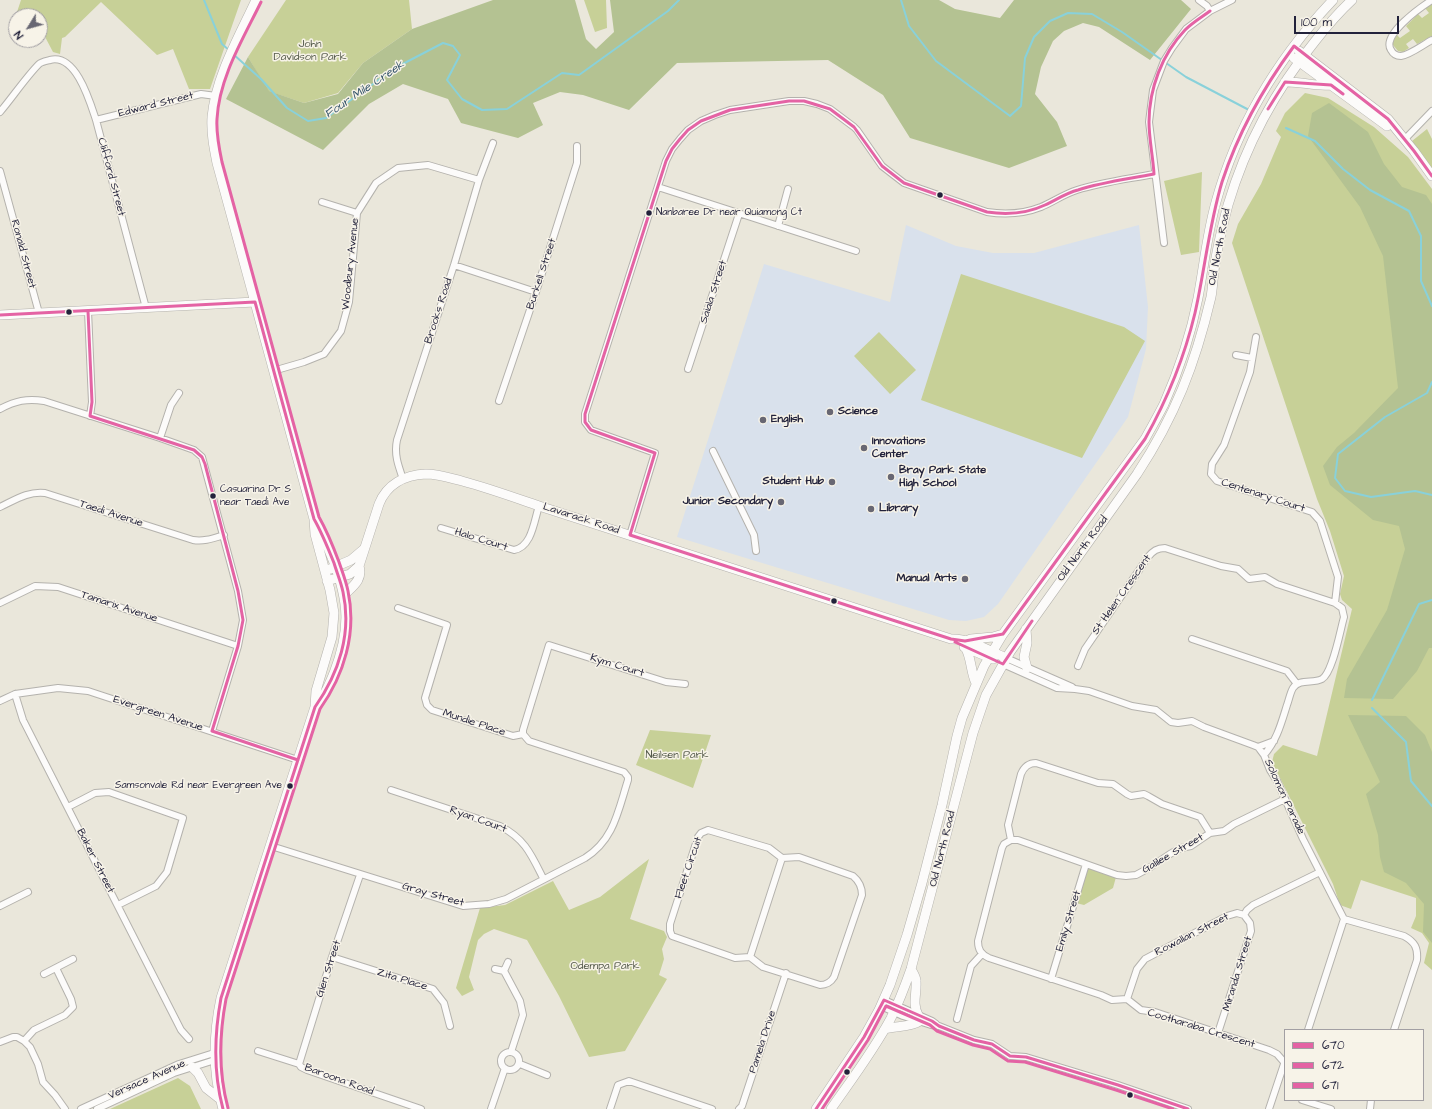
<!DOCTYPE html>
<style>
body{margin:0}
#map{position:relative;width:1432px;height:1109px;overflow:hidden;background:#eae7db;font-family:"Architects Daughter",sans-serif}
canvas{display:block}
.legend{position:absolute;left:1284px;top:1029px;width:140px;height:72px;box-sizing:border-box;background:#f7f3e8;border:1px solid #a29fa3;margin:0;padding:5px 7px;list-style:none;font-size:12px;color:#22223b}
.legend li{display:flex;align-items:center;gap:8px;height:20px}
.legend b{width:20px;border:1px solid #a29fa3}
.north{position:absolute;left:8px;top:8px;width:40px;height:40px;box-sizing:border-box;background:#f7f3e8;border:1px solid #a29fa3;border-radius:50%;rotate:233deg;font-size:11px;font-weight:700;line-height:16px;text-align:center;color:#22223b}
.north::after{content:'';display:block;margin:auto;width:14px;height:18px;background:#686773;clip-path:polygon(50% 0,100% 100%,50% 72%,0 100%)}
.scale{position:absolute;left:1294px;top:16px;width:105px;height:18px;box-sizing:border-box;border:2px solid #22223b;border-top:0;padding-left:5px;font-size:12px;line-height:14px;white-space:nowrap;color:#22223b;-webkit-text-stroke:3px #f7f3e8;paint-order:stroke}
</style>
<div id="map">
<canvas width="1432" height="1109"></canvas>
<ul class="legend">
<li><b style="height:5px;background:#e463a4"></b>670</li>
<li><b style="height:5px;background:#e463a4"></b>672</li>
<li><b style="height:5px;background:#e463a4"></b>671</li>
</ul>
<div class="north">N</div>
<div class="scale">100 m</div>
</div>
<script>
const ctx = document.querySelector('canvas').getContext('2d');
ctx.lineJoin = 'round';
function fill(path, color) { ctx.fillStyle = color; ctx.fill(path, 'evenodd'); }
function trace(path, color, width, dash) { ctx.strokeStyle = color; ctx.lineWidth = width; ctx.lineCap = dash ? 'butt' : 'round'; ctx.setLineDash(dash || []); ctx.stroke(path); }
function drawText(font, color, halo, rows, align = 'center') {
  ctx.font = font + ' "Architects Daughter",sans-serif'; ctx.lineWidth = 3; ctx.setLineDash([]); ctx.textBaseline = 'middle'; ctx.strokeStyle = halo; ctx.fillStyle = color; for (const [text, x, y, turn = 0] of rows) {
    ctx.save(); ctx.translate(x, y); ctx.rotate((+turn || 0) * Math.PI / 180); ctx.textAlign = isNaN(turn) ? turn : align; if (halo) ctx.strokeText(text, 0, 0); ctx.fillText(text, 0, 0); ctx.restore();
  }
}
fill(new Path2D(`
 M906,225L956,246L993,253H1034L1139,225L1148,307L1146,349L1128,417L998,604L984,617L966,621L949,620L677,537L764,264L890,302Z`), '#d9e1ec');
fill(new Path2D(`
 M21,0H241L210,89H189L173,49L157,55L101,2L65,37L62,38L60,54L53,52L43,33L40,30V16H22L17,12Z
 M286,0H409L412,29L363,63L338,93L304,103L268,91L248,57Z
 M584,0H606L607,28L595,32Z
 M1432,3V36L1417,44L1413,39L1406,44L1409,48L1403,52L1398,51L1393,45V41L1397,35L1400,38L1410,31L1406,26L1418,14L1422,18L1429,13L1425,8Z
 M1305,93L1328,98L1374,127L1408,157L1432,189V970L1424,963L1429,943L1422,933L1411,928L1416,916V898L1361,880L1351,909L1340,905L1333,884L1272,762L1274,754L1283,745L1317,756L1352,609L1342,600L1340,594L1344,576L1330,531L1317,499L1232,243L1238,224L1261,184L1281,137L1276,131L1285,113Z
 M1427,129L1432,139V169L1412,141Z
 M1202,172L1199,252L1181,255L1164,181Z
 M961,274L1124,327L1145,341L1082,458L921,400Z
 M879,332L916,370L890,394L854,356Z
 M650,730L711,735L693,788L636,765Z
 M649,859L630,919L664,931L667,937L662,949L664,959L659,975L667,979L625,1051L589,1057L559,996L527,940L494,929L484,934L478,940L469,977L474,990L462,996L456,988L480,908L505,905L553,881L569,910L600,897Z
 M1087,866L1116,877L1113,888L1084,905L1076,903Z
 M178,1078L190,1086L201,1109H110Z`), '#c7d097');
fill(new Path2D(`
 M493,0H575L586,39L596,49L614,32L610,0H939L955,9L1000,18L1014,0H1181L1191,9L1150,60L1099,27L1083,23L1064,31L1053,41L1041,67L1035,94L1057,122L1067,146L1009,168L910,138L883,95L828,60L677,63L629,110L583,95L560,92L533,103L543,125L518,138L461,123L448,99L403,84L369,104L323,150L226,99L248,57L269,91L304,103L338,94L363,63L412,29Z
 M1329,103L1368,132L1384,164L1402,187L1426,195L1432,204V648H1429L1417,671L1393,699L1344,698L1347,679L1387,610L1405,549L1399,526L1373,520L1330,485L1323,466L1337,447L1354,433L1398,388L1383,256L1360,207L1308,136L1312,113Z
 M1348,715L1406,716L1425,735L1432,752V943L1423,932L1424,904L1406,883L1384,872L1380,857L1378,835L1366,794L1380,782Z`), '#b4c292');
trace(new Path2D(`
 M204,0L222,44L230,51
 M901,0L909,26L936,61L1010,116L1021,106L1025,58L1034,37L1050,21L1068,13L1092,14L1122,32L1186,77L1249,110
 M233,54L261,79L287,108L308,121L326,118L395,68L443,43L453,46L460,55L447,80L462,99L482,110L507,109L562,73L579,75L668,11L679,0
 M1286,128L1315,141L1343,169L1370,190L1409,211L1421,236V281L1432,306
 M1432,382L1427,393L1385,417L1338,454L1335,478L1345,491L1371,497L1415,491L1432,495
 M1372,700L1419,604L1432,600
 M1372,708L1406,742L1411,781L1432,806`), '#89d1da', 2);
const street = new Path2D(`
 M1199,0L1207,6L1210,11
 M1432,0C1421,7 1381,35 1391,50C1393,54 1397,56 1401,56C1410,55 1424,44 1432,40
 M0,112C12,98 26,77 39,64C41,62 46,61 50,60C76,53 90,102 96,120L146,308
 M96,120L201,94L216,96
 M1405,139L1432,111
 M0,171L39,313
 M658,187L856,251
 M322,202L357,213
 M778,226L788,189
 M1164,243L1149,122L1153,90L1164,61L1172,48L1186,29L1210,11L1232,0
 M454,265L536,292
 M88,311L92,402L90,416
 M1256,337L1250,372L1224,445L1212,464L1211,474L1217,481L1312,512L1320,521L1338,577L1335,603
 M1236,355L1252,358
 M688,369L739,214
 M273,371L304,362L324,354L341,331L349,302L357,213L376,183L398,168L428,165L479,180
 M499,401L536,292L577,163V146
 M0,409C15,401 27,398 44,401L160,438L194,450L202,457L238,591L243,620L238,646L212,731
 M160,438L171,405L179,393
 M713,451L754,535L756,551
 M403,479C398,465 394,454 397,440L454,265L479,180L493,143
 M0,507C15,500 28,491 45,493L193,540C204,542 214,538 224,535
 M441,528L514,550C532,547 534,521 539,506
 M630,535L655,453L591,430L585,422V414L666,161L672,149L680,139L688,130L701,121L715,115L730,110L789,101H804L817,104L830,109L854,127L857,130L882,166L904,183L987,212C1006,215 1023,214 1041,207C1053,202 1064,194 1077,190C1102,182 1128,179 1154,174
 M0,603L35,586L58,587L238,646
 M1192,639L1287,671L1297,684
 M1006,658L1072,687
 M1003,664L1057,688L1075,689L1089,691L1132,706L1156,710L1171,722L1178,723L1192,721L1204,727L1253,745L1258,747L1264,755L1270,770L1277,781L1303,839L1344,919L1308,1030
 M1078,666L1085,649L1148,557C1153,551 1157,548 1165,548L1221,566L1238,569L1249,579L1265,577L1277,584L1335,603L1342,608L1344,617C1340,631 1333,672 1322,679C1313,684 1300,678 1293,688C1290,693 1289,700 1287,705C1281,724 1277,740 1264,755
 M15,694L58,688L88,691L298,760
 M0,701L15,694L23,720L181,1030L189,1039
 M523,734V730L549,645L666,682L685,684
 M1258,747L1274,741
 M391,790L500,826C525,839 531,854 543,878
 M68,807L95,793L109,792L183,818L167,872L156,886L118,905
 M708,830L769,848L782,858L799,857L853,876C859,881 862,886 862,895L834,977C831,982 826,985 820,985L763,967L750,957L735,958L672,936L670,931V924L698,837L701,833Z
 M1210,833L1200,817L1162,804L1148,796L1144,794L1131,796L1127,794L1113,784L1098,783L1036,763C1028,763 1024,767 1021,774L1008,825L1011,840L1004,844L1002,848L978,941C978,950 981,954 989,958L1101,995L1112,1000L1127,999L1141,1010L1155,1012L1269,1050L1277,1054L1284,1062
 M1011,840H1018L1117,875L1126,876L1136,875L1149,868L1170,854L1181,848L1191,846L1210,833L1224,831L1234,824L1285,799
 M271,846L463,906L489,904L506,899L585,858C614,840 618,811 628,780V777L624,772L529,741L523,734L513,736L432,710L427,705L425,698L447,625L398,608
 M0,906L28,892
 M1244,915L1247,910L1253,905L1320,872
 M1344,919L1404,936C1415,942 1418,948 1417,960L1394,1030
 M332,957L433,989L444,1003L450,1026
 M750,957L782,858
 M495,969L504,971L508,962
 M504,971L520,1001L523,1015L511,1052
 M44,974L73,959
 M1051,979L1086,864
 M1127,999L1137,969L1145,959L1227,916L1237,913L1244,915
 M884,1000L932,1021L936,1024
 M881,1006L903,1016L931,1025L939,1026L974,1040L992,1044L1010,1056L1026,1057L1118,1085L1188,1109
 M957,1019L971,966L982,954
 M1218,1033L1251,931L1250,923L1244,915
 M24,1041L34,1030L65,1015L73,1007L71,999L56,968
 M0,1042L13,1037H17L24,1041L30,1047L38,1064L43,1082L55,1095L65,1109
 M258,1051L299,1064L301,1067L307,1070L421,1109
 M501 1061a9 9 0 1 1 18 0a9 9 0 1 1-18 0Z
 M299,1064L332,957L360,875
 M520,1064L547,1075
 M1302,1100L1331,1109
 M81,1109L179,1064L214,1053
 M97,1109L174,1073L215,1060
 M491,1109L505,1068
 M610,1109L618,1085L629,1081L712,1109
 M739,1109L742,1106L786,973
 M1269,1109L1285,1061
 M1370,1109L1371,1100`);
const secondary = new Path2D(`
 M1299,51L1388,119L1414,151L1432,176
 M1294,58L1387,126
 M1285,82C1301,81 1315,87 1331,85
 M0,315L255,302
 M315,520C323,533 327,546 333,560C349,602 351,629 334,673C328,687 325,695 315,707
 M330,569L351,560L364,549
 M327,581L350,574L359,566L379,504C387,484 405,475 426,474C438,474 450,478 462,481C488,488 513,497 539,506L951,639C968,638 990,651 1006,658
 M344,595C353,586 363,580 359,566
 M1026,629L1027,643L1024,657L1027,668
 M966,641L971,639L993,637L1003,634
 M964,647L993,659
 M965,647C972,658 970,671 976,683
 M911,969C913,973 916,977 916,981C917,994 912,1003 918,1015
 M885,1029C895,1026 912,1027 920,1021
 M192,1067L198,1073L206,1088L220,1099
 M223,1109C212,1072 213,1036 221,998L315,707L316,691L332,637L334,613L330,590L315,534L314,519L217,163C214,148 211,133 212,117C216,76 239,37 256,0
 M816,1109L864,1037L879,1010L890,985L907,935L922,883L942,805L957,736L962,718L984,666L1003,634L1145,439C1151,428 1158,416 1164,404C1179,370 1191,334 1198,298C1204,266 1207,234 1216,202C1237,126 1279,57 1333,0
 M831,1109C852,1079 874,1050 891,1018C899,1002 905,986 911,969L973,733L986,695L1010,652L1137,474C1175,416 1195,365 1211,297C1213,286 1213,275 1215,264C1218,244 1223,224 1228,205C1246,144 1276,89 1316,40C1327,26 1339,12 1352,0`);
trace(street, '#b4b2ad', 8);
trace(secondary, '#b4b2ad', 10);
trace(street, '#fcfbfa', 6);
trace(secondary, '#fcfbfa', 9);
trace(new Path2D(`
 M1268,109L1285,82L1331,85L1343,94
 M1154,174C1153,157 1149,139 1149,122C1149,89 1162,54 1185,30C1193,22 1202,17 1210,11
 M630,535L951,639L965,641L1003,634L1145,439C1168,398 1184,359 1195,313C1205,269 1209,225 1222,182C1238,133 1263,88 1294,46L1388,119L1414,151L1432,176
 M630,535L655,453L591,430L585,422V414L666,161L672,149L680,139L688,130L701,121L730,110L789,101H804L830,109L854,127L882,166L904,183L987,212C1007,215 1026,214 1045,205C1056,200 1066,193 1078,190C1103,182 1129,179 1154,174
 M955,642L1003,664L1032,621
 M816,1109L864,1037L884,1000L932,1021L939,1026L974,1040L992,1044L1010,1056L1026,1057L1118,1085L1188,1109`), '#e463a4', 3);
trace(new Path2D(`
 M228,1108C218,1071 219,1036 226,999L320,709C344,675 357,633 348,591C346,581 342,571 339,562C333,546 327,531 319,517L222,162C219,148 216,134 217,119C219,78 243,39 261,2
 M822,1109L868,1040L886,1006L930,1025L937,1031L973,1045L990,1049L1008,1061L1025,1062L1116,1090L1173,1109`), '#e463a4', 3);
trace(new Path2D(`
 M88,311L92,402L90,416L194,450L202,457L205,464L238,591L243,620L238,646L212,731L298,760
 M0,315L255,302L314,519C322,533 328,548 334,563C337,573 341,582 343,592C352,633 339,673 315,707L221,998C214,1036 213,1072 223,1109`), '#e463a4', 3);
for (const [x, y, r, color] of [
 [940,195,3.5,"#22223b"],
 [649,213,3.5,"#22223b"],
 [69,312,3.5,"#22223b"],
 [830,412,4,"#686773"],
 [763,420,4,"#686773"],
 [864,448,4,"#686773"],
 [891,477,4,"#686773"],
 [832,482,4,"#686773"],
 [213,496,3.5,"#22223b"],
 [781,502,4,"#686773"],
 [871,509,4,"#686773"],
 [965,579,4,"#686773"],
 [834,601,3.5,"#22223b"],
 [290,786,3.5,"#22223b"],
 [847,1072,3.5,"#22223b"],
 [1130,1095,3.5,"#22223b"]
]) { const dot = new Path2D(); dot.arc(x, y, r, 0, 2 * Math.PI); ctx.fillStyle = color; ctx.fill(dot); trace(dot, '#f7f3e8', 1.5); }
drawText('10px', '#22223b', '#f7f3e8', [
 ["Nanbaree Dr near Quiamong Ct",656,213],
 ["Casuarina Dr S",220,490],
 ["near Taedi Ave",220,503],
 ["Samsonvale Rd near Evergreen Ave",282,786,"right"]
], 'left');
drawText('11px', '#525848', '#f7f3e8', [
 ["John",310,45],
 ["Davidson Park",310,58],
 ["Neilsen Park",677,756],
 ["Odempa Park",605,967]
]);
drawText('11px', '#22223b', '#f7f3e8', [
 ["Edward Street",156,105,-14],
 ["Clifford Street",111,177,75],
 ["Old North Road",1220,247,-79],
 ["Ronald Street",23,254,75],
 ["Woodbury Avenue",351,264,-84],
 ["Burkell Street",542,274,-72],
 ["Saiala Street",714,292,-72],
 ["Brooks Road",439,311,-72],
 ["Centenary Court",1263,496,18],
 ["Taedi Avenue",111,514,18],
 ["Lavarack Road",581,519,18],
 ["Halo Court",481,540,17],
 ["Old North Road",1083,549,-54],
 ["St Helen Crescent",1122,595,-55],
 ["Tamarix Avenue",119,607,18],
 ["Kym Court",617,666,17],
 ["Evergreen Avenue",158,714,18],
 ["Mundie Place",474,723,18],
 ["Solomon Parade",1284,797,65],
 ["Ryan Court",478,820,20],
 ["Old North Road",943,849,-76],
 ["Galilee Street",1173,854,-30],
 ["Baker Street",95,861,63],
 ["Fleet Circuit",689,868,-71],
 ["Gray Street",433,895,16],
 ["Emily Street",1069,921,-73],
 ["Rowallan Street",1192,935,-27],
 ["Glen Street",329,969,-72],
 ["Miranda Street",1238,974,-73],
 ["Zita Place",402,980,17],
 ["Cootharaba Crescent",1201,1029,17],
 ["Pamela Drive",763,1042,-72],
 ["Versace Avenue",147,1080,-24],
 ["Baroona Road",339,1080,20]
]);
drawText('bold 11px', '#22223b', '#f7f3e8', [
 ["Science",838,412],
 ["English",771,420],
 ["Innovations",872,442],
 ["Center",872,455],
 ["Bray Park State",899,471],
 ["High School",899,484],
 ["Student Hub",824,482,"right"],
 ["Junior Secondary",773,502,"right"],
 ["Library",879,509],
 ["Manual Arts",957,579,"right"]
], 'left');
drawText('italic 12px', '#34546b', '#f7f3e8', [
 ["Four Mile Creek",365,90,-34]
]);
</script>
